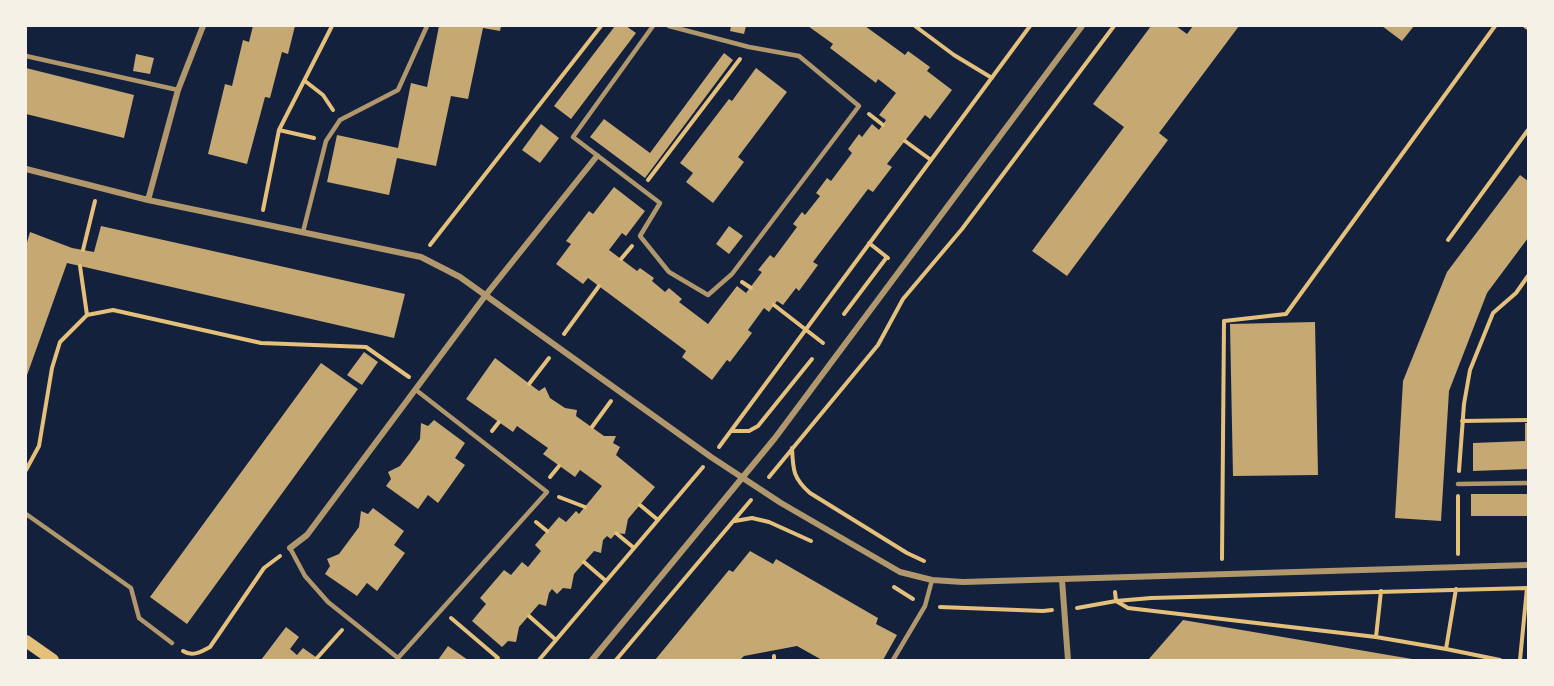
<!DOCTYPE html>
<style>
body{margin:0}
#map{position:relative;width:1554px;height:686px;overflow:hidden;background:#14213d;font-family:Georgia,serif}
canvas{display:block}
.frame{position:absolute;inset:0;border:27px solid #f6f1e7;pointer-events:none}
</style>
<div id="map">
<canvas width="1554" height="686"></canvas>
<div class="frame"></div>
</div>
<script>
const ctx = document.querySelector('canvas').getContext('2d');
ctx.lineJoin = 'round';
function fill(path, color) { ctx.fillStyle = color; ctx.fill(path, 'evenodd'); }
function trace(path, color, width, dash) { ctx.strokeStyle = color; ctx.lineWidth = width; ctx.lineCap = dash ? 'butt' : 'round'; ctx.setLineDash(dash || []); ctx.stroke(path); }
fill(new Path2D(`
 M253,26H295L288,54L282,52L270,98L265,97L247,164L208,154L225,84L232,86L243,40L249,42Z
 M439,26H501L500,31L483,28L468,99L451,96L436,166L397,158L389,195L327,182L337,135L398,148L411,83L427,87Z
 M615,26H626L636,33L571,119L554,106Z
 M731,26H746L744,34L730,31Z
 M808,26H865L905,55L908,51L930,67L927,71L952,90L930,119L925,115L887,164L892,167L873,192L868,189L813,262L818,265L799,291L796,288L783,305L777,301L769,312L764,308L748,330L752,333L730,362L727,360L712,380L682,357L686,351L588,278L583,284L556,264L571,244L566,241L589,211L593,214L614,187L645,211L626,236L622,233L609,250L637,271L640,268L654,278L652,281L665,292L669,288L682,299L679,302L708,324L737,286L746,293L762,272L758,270L770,255L774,258L797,227L793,224L802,212L805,215L820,196L816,193L827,178L831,181L852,153L848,149L859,134L862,137L872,124L879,130L886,120L879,115L896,93L878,79L876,83L830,48L833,44Z
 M1151,26H1176L1187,34L1193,26H1239L1159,133L1168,140L1067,276L1032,251L1124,127L1093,104Z
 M1382,26H1414L1402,41Z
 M724,53L733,60L645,178L590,137L604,119L650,153Z
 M136,54L154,58L150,74L133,71Z
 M26,68L134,95L124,138L26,114Z
 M756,68L787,92L738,157L744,162L713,203L686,182L693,173L680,163L729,99L732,101Z
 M541,124L559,138L540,163L522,150Z
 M1520,175L1528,181V238L1487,293L1449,391L1441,521L1395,518L1403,381L1447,272Z
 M101,226L405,294L394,338L67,263L26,378V246L30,232L72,248L94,252Z
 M729,226L743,236L729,254L716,244Z
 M1315,322L1318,475L1233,476L1230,324Z
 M364,352L378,362L362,385L347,375Z
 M495,358L539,391L545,387L550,398L565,408L577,410L576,416L604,436H616L613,443L620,447L616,455L655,487L628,519L625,534L616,533L611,539L607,536L603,540L601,553L594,551L574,574L571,589L563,588L557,594L552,589L549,593L546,606L539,604L519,627L516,642L508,641L502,647L472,621L486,604L480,598L504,570L511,575L522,562L528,567L541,551L535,545L559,517L566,522L576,511L579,514L602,486L580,470L575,477L543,454L548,448L517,426L513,432L466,399Z
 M321,363L358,389L187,624L150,597Z
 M434,420L465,443L455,458L465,465L438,503L428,495L418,509L386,486L391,479L388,472L400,466L410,453L420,439L421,423L428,426Z
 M1525,423H1528V469L1473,471V443L1525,441Z
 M1471,494H1528V516H1471Z
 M373,508L404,531L394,545L405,553L377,591L367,583L357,596L325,574L330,566L327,559L339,554L359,527L361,511L368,514Z
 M750,551L773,564L776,559L878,618L876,624L897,635L883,660H822L797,646L744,656L740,660H655L729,570L733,572Z
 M1183,620L1412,659V660H1148Z
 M286,627L299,637L290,649L297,655L303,648L320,660H261Z
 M448,646L468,660H438Z`), '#c6a872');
trace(new Path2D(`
 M915,26L954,55L992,78
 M1525,26L1528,28
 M305,81L323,95L333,110
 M869,114L883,125
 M279,130L314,138
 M905,141L931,160
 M648,180L740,59
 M263,210L279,130L332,26
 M1448,240L1528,130
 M869,243L888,258
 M430,245L601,26
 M83,250L95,201
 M621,259L632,246
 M80,266L87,315
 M742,282L751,288
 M774,305L823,343
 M844,314L887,257
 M564,334L599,286
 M529,384L549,358
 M1462,421L1528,420
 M592,427L611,401
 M492,431L499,422
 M731,431H749L758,426L812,359
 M719,447L1030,26
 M792,448C793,470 793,478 810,493L907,553L924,561
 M26,470L39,446L52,368L60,342L87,315L113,310L261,343L366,347L409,377
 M1459,471L1464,404L1470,370L1493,313L1516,293L1528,276
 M550,477L559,466
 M769,477L878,345L903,299L962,229L1114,26
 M559,497L585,507
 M640,505L658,520
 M735,521L752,518L769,522L811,541
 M536,522L547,531
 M616,533L634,548
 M1458,554V496
 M1222,559L1224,321L1286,314L1495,26
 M584,562L606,581
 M894,587L913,599
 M1456,589L1446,649L1500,660
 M1381,591L1376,637L1446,649
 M1115,592L1116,601L1128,608L1376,637
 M940,607L1043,611L1052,610
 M1077,608L1116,601L1151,598L1528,588
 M529,616L556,640
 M451,618L498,658L496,660
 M183,651C192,657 201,652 210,647L264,568L280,556
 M774,656V660
 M317,658L342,630
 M539,660L703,467
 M616,660L751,500
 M1520,660L1527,588`), '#e5c07b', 4);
trace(new Path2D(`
 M653,26L573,137L660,203L640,236L669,272L708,295L732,274L859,106L799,56L749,47L669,26
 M26,56L178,90
 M303,232L326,141L340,120L398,90L427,26
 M1458,484L1528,483
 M26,514L131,588L139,618L172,643
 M290,548L305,576L328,602L398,658L547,492L416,390
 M893,660L925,606L932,580`), '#b1986c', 4.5);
trace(new Path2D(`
 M26,169L148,200L421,257L460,277L711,457L781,503L900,572L932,580L963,582L1528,565
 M148,200L178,90L203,26
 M290,548L307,535L485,296L597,156
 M1062,580L1068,660
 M592,660L775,438L1082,26`), '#b1986c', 6);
trace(new Path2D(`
 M26,641L53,660`), '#e5c07b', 12);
</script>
